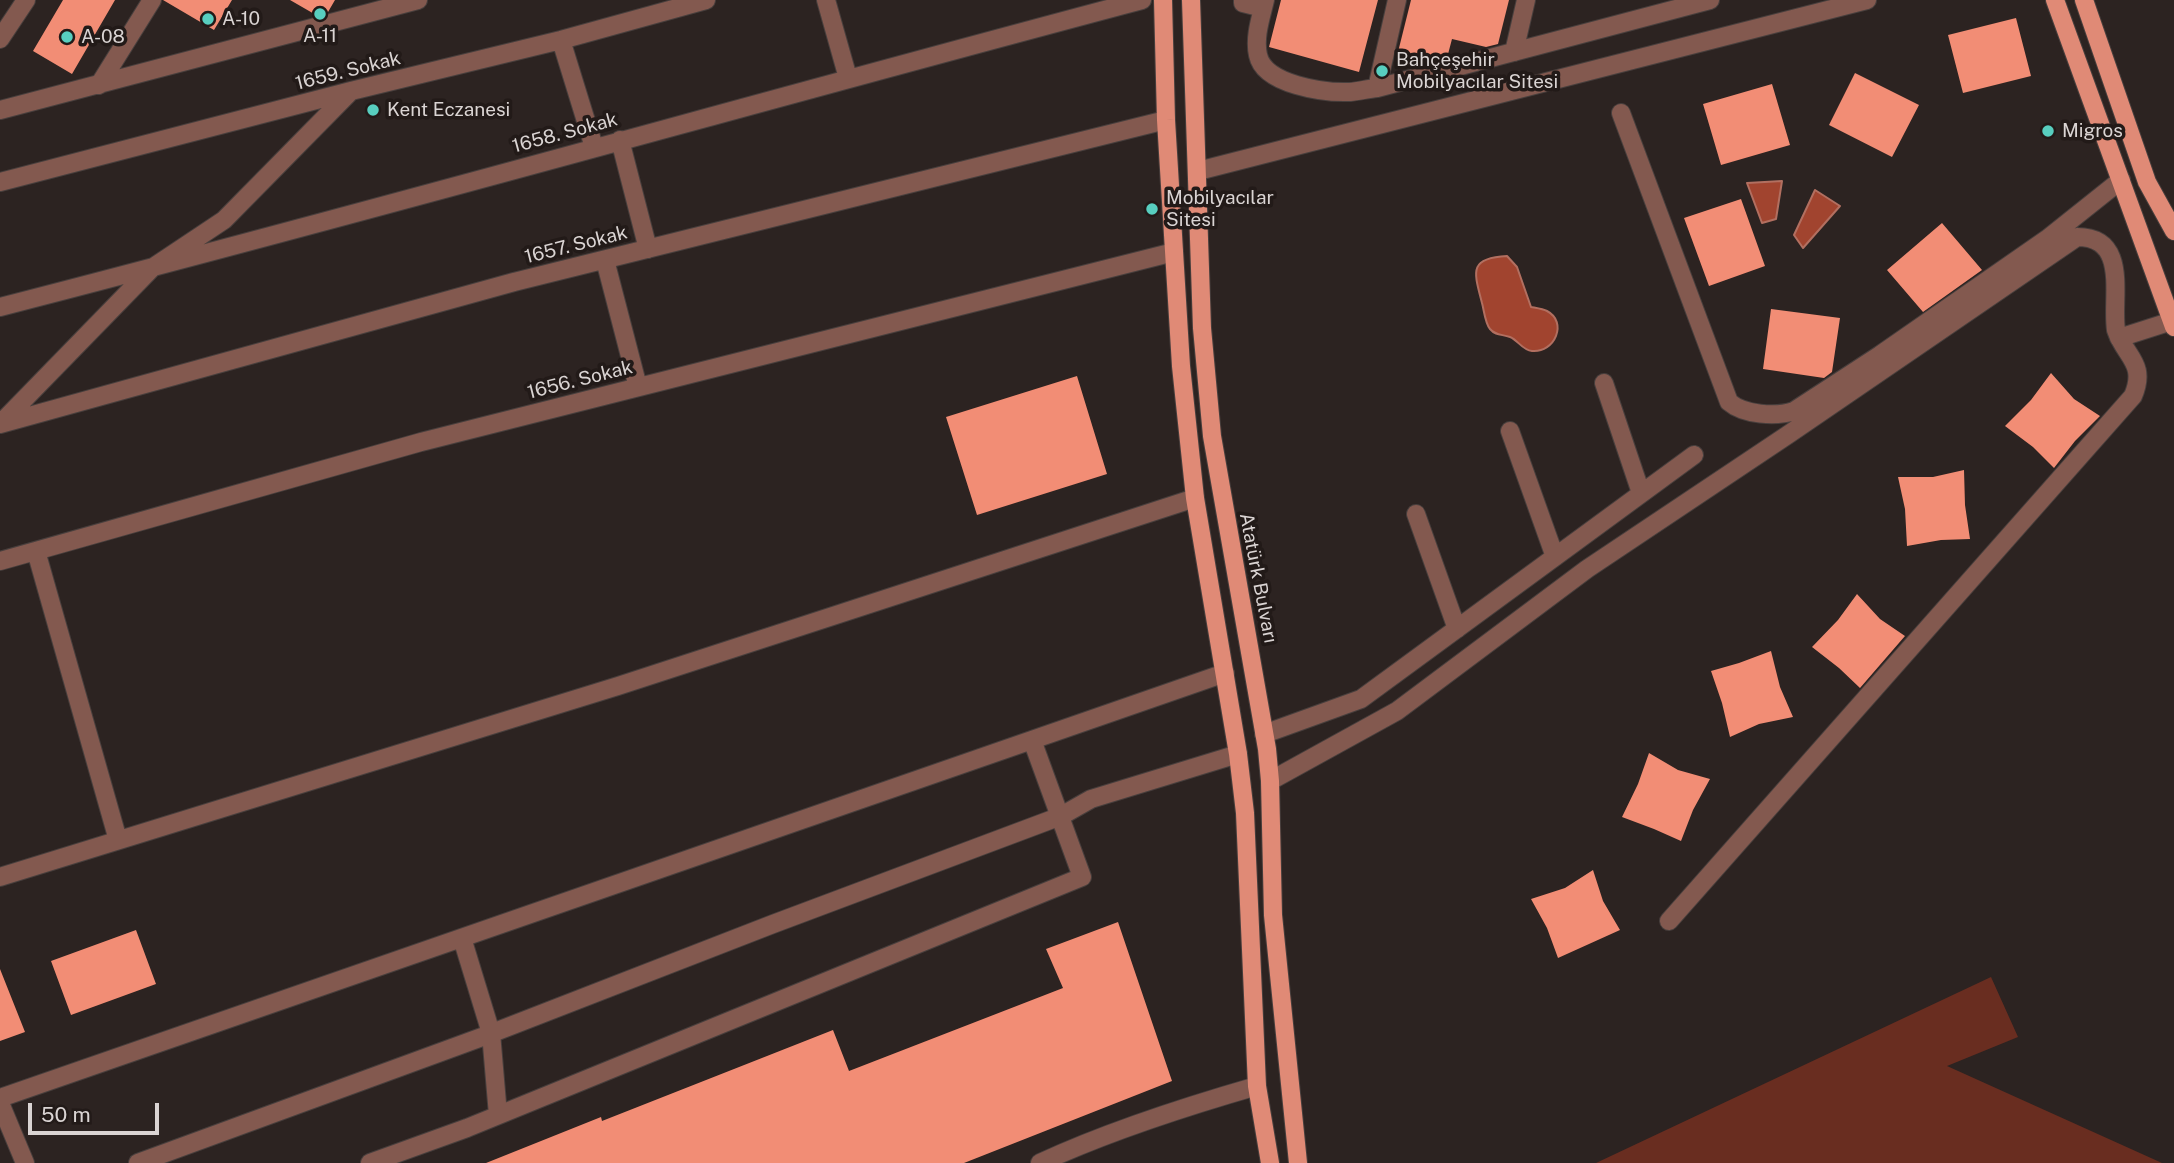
<!DOCTYPE html>
<meta charset="utf-8">
<style>
body{margin:0}
#map{position:relative;width:2174px;height:1163px;overflow:hidden;background:#2c2321;font-family:"Public Sans",sans-serif}
canvas{display:block}
.scale{position:absolute;left:28px;top:1103px;width:131px;height:32px;box-sizing:border-box;border:4px solid #dad4d3;border-top:0;padding-left:9px;font-size:21px;line-height:24px;white-space:nowrap;color:#dad4d3;-webkit-text-stroke:5px #221a18;paint-order:stroke}
</style>
<div id="map">
<canvas width="2174" height="1163"></canvas>
<div class="scale">50 m</div>
</div>
<script>
const ctx = document.querySelector('canvas').getContext('2d');
ctx.lineJoin = 'round';
function fill(path, color) { ctx.fillStyle = color; ctx.fill(path, 'evenodd'); }
function trace(path, color, width, dash) { ctx.strokeStyle = color; ctx.lineWidth = width; ctx.lineCap = dash ? 'butt' : 'round'; ctx.setLineDash(dash || []); ctx.stroke(path); }
function drawText(font, color, halo, rows, align = 'center') {
  ctx.font = font + ' "Public Sans",sans-serif'; ctx.lineWidth = 7; ctx.setLineDash([]); ctx.textBaseline = 'middle'; ctx.strokeStyle = halo; ctx.fillStyle = color; for (const [text, x, y, turn = 0] of rows) {
    ctx.save(); ctx.translate(x, y); ctx.rotate((+turn || 0) * Math.PI / 180); ctx.textAlign = isNaN(turn) ? turn : align; if (halo) ctx.strokeText(text, 0, 0); ctx.fillText(text, 0, 0); ctx.restore();
  }
}
fill(new Path2D(`
 M1991,977L2018,1037L1947,1066L2162,1163H1596Z`), '#692d20');
const water = new Path2D(`
 M1782,181L1776,219L1762,223L1747,183Z
 M1815,190L1840,206L1803,248L1794,235Z
 M1507,256L1517,267L1531,307C1536,308 1543,309 1547,311C1568,322 1555,353 1532,351C1522,350 1518,340 1510,337C1502,334 1496,336 1490,329C1485,323 1484,310 1482,303C1474,272 1468,258 1507,256Z`);
fill(water, '#a1442f');
trace(water, '#b26f60', 2);
fill(new Path2D(`
 M63,0H115L72,74L33,51Z
 M163,0H232L214,30Z
 M290,0H335L328,12L316,15Z
 M1281,0H1378L1359,72L1269,47Z
 M1411,0H1509L1498,44L1486,47L1452,39L1447,58L1434,61L1398,52Z
 M2016,18L2031,76L1963,93L1948,35Z
 M1855,73L1919,105L1892,157L1829,125Z
 M1772,84L1790,145L1721,165L1703,104Z
 M1741,199L1765,266L1709,286L1684,218Z
 M1942,223L1982,270L1923,312L1887,270Z
 M1771,309L1840,318L1832,372L1824,378L1763,369Z
 M2051,373L2074,399L2100,416L2075,441L2054,468L2033,447L2005,426L2031,400Z
 M1077,376L1107,474L977,515L946,417Z
 M1964,470L1965,505L1970,539L1941,540L1907,546L1905,509L1898,477H1933Z
 M1857,594L1880,619L1905,636L1860,688L1839,668L1812,647L1838,620Z
 M1771,651L1780,687L1793,717L1759,724L1730,737L1722,703L1711,671L1739,663Z
 M1649,753L1678,770L1710,779L1693,810L1681,841L1654,829L1622,817L1638,784Z
 M1593,870L1603,901L1620,930L1558,958L1547,928L1531,899L1565,888Z
 M1118,922L1172,1081L964,1163H486L601,1117L602,1121L833,1030L849,1071L1063,988L1046,949Z
 M136,930L156,984L71,1015L51,961Z
 M0,969L25,1032L0,1041Z`), '#f28d75');
const minor = new Path2D(`
 M826,0L848,78
 M1243,0V3L1263,8
 M1265,0C1261,17 1254,37 1258,55C1264,85 1325,93 1350,92C1359,91 1368,89 1377,88L1710,0
 M0,39L26,0
 M561,40L594,147
 M1514,52L1526,0
 M99,85L152,0
 M1377,88L1397,0
 M0,110L418,0
 M1621,113L1729,402C1744,415 1776,417 1794,411L1880,355L2047,239L2121,180
 M620,140L648,249
 M1198,171L1867,0
 M0,182L351,91L561,40L706,0
 M605,260L638,387
 M0,307C382,209 761,101 1142,0
 M2119,338L2172,321
 M1604,383L1641,493
 M2,422L152,268L224,220L351,91
 M0,424L514,282L1166,120
 M1510,431L1555,557
 M1416,514L1457,629
 M36,551L118,840
 M0,561L421,442L1174,252
 M1264,734L1361,699L1694,455
 M1270,781L1397,711L1587,569L1789,434L2077,237C2130,237 2111,298 2116,330C2125,357 2147,363 2133,396L1669,921
 M0,877L618,686L1195,498
 M462,938L491,1033L498,1115
 M0,1098L1225,673
 M0,1103L25,1163
 M138,1163L482,1037L773,924L1061,816L1091,799L1238,754
 M370,1163L467,1128L1082,877L1032,740
 M1040,1163C1109,1131 1184,1107 1257,1086`);
const major = new Path2D(`
 M1163,0L1166,120L1181,366L1195,498L1238,754L1245,813L1257,1086L1270,1163
 M1191,0L1202,328L1212,436L1267,749L1270,781L1273,915L1298,1163
 M2055,0L2174,327
 M2084,0L2147,182L2174,231`);
trace(minor, '#483f3d', 20);
trace(major, '#483f3d', 20);
trace(minor, '#83594f', 18);
trace(major, '#e08a76', 18);
for (const [x, y, r, color] of [
 [320,14,7,"#58cebf"],
 [208,19,7,"#58cebf"],
 [67,37,7,"#58cebf"],
 [1382,71,7,"#58cebf"],
 [373,110,7,"#58cebf"],
 [2048,131,7,"#58cebf"],
 [1152,209,7,"#58cebf"]
]) { const dot = new Path2D(); dot.arc(x, y, r, 0, 2 * Math.PI); ctx.fillStyle = color; ctx.fill(dot); trace(dot, '#221a18', 2.5); }
drawText('19px', '#dad4d3', '#221a18', [
 ["A-10",222,19],
 ["A-11",320,36,"center"],
 ["A-08",81,37],
 ["Bahçeşehir",1396,60],
 ["Mobilyacılar Sitesi",1396,82],
 ["Kent Eczanesi",387,110],
 ["Migros",2062,131],
 ["Mobilyacılar",1166,198],
 ["Sitesi",1166,220]
], 'left');
drawText('19px', '#dad4d3', '#221a18', [
 ["1659. Sokak",348,71,-14],
 ["1658. Sokak",565,133,-15],
 ["1657. Sokak",576,245,-14],
 ["1656. Sokak",580,380,-14],
 ["Atatürk Bulvarı",1258,578,79]
]);
</script>
